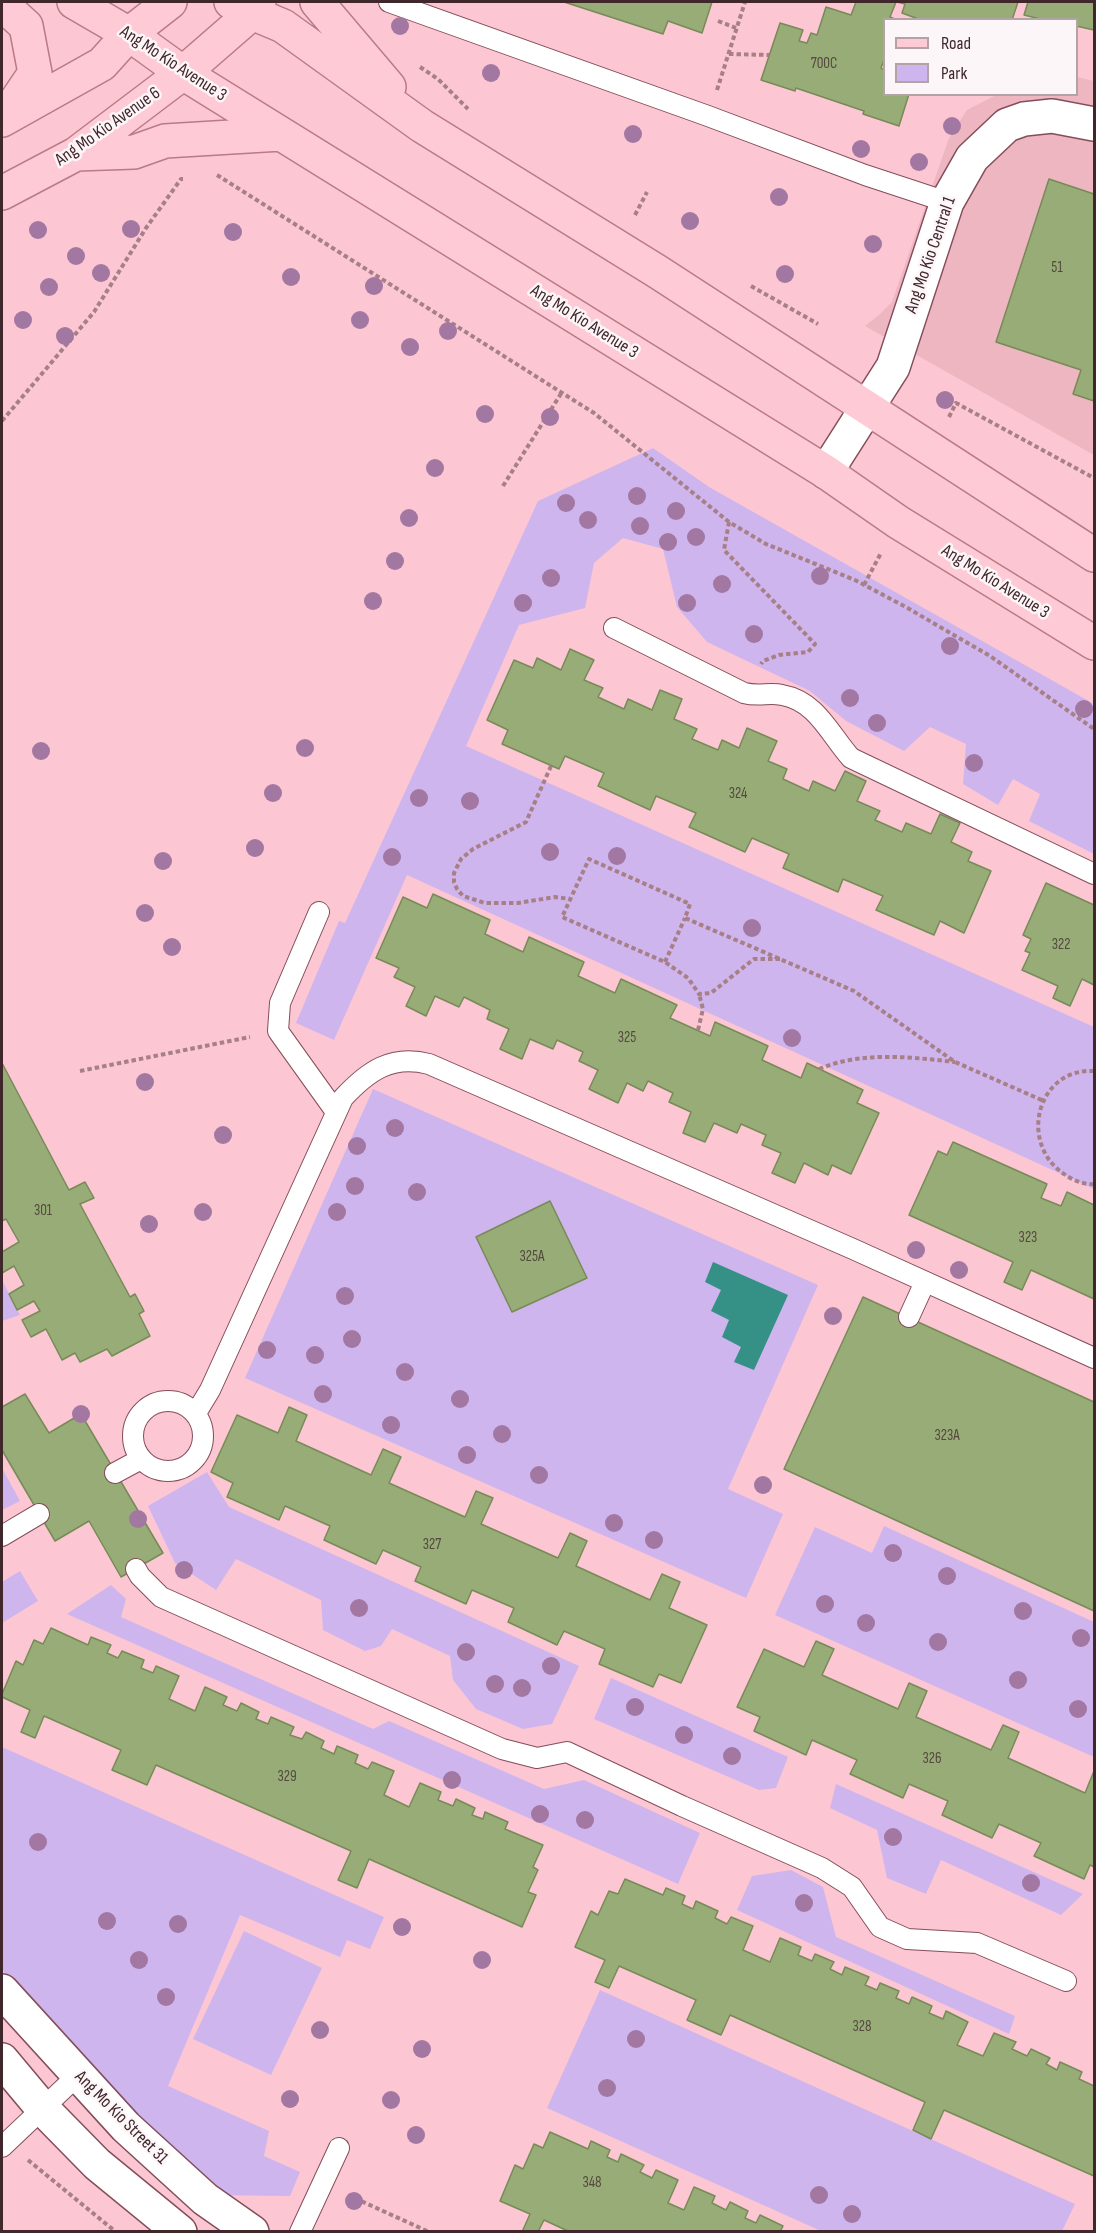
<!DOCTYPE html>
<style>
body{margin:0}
#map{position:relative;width:1096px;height:2233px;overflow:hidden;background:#fcc7d2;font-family:"Sofia Sans Condensed",sans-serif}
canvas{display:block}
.frame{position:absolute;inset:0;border:3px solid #3f272c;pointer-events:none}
.legend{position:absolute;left:883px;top:18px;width:195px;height:78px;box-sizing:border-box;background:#fdf6f8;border:2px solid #b1a3a6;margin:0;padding:8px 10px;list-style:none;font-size:18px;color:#3f272c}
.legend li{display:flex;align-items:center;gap:12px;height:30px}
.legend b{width:30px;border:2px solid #b1a3a6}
</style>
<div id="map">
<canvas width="1096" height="2233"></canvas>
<div class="frame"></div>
<ul class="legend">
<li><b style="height:8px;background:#fecad6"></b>Road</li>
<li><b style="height:16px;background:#cfb5ee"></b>Park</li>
</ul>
</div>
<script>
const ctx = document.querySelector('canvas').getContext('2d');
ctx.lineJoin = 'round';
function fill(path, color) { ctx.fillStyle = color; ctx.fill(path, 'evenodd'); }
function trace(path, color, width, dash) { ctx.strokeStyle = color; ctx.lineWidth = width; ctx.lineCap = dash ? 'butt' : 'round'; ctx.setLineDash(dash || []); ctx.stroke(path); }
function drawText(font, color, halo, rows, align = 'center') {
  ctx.font = font + ' "Sofia Sans Condensed",sans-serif'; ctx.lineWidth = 5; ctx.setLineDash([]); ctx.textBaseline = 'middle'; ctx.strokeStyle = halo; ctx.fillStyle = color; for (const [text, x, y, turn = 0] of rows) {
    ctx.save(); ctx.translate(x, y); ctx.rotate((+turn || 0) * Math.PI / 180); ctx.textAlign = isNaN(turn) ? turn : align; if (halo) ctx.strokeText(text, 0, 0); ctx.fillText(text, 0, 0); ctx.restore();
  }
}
fill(new Path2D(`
 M1077,77L1094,81V455L865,326L879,315L892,302L949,138L967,110L996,95L1076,94Z`), '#eeb6c1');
fill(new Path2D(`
 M653,448L709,487L1094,704V854L1029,821L1040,794L1013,779L998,805L963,784L966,744L930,727L904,751L846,721L810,691L707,642L677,607L663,549L623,538L594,563L585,608L519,625L466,746L1094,1027V1189L407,875L334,1040L296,1023L339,921L345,923L538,501Z
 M373,1089L818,1285L728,1489L783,1514L746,1598L245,1378Z
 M2,1280L20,1315L2,1321Z
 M2,1468L20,1501L2,1510Z
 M207,1472L229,1507L579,1666L552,1724L523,1729L476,1709L453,1680L450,1656L392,1629L381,1646L365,1651L323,1630L321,1600L236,1559L216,1590L175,1563L148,1506Z
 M884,1526L1094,1622V1757L775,1615L815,1527L872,1553Z
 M20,1571L38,1601L2,1623V1582Z
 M111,1585L126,1599L121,1617L373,1729L389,1721L544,1789L584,1780L700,1833L678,1884L67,1614Z
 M611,1678L788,1757L776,1788L759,1790L594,1719Z
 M2,1747L384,1917L370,1949L347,1940L340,1957L240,1915L168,2086L269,2131L264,2156L300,2172L290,2196L209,2195L29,2011L2,1969Z
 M836,1784L1083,1894L1061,1915L941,1860L926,1894L887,1878L877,1830L830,1808Z
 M791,1870L823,1887L836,1937L1015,2016L1009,2034L737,1910L752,1876Z
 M244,1931L322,1968L271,2075L193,2039Z
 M600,1990L1075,2204L1062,2231H821L547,2108Z`), '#cfb5ee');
fill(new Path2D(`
 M713,1262L788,1295L754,1370L734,1362L741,1347L722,1337L729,1320L711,1311L721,1290L705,1282Z`), '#359086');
const building = new Path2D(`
 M564,2H712L702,33L668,21L663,34Z
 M856,2H896L890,17L897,20H884V60L881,68L884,70V94H909L899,126L863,114L864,111L796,88L795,91L761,80L780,23L803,30L799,41L807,43L811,33L817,35L826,7L851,15Z
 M897,2H1018L1012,20H921L902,13L905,4Z
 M1028,2H1094V30L1076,26V20H1044L1024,15Z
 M1049,179L1094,194V401L1073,394L1081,370L996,342Z
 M570,649L594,660L584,680L603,688L598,697L624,709L628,699L652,710L660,690L682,699L674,719L697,729L692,739L718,750L722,740L739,748L747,728L777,741L768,761L787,769L783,779L809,791L813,781L835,791L845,771L866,781L857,801L880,811L875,820L902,832L906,823L931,834L940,814L960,823L951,842L972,852L968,861L991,871L964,933L940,921L934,935L876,910L883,896L843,879L838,892L783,868L789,854L752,838L745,852L689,827L696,813L656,796L650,810L598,786L604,773L565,756L559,769L502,744L508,730L487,720L514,660L533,668L537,658L561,670Z
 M1046,883L1094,905V985L1082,979L1070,1006L1053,998L1058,986L1022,970L1030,953L1025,951L1031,939L1023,935Z
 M433,894L490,920L485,934L523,952L529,937L584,962L578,976L615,993L621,979L677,1005L670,1018L710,1036L715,1022L768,1046L762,1060L801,1078L807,1063L863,1090L857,1103L879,1113L851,1174L832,1165L828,1175L804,1163L795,1183L772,1173L781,1153L762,1145L766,1135L741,1124L737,1133L714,1123L705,1142L683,1133L691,1112L669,1102L673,1093L648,1081L643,1091L627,1083L618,1103L589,1089L598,1070L579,1061L583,1052L557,1040L553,1049L530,1039L522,1059L500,1049L509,1029L487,1019L490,1010L464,997L459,1007L435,996L426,1016L406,1006L415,987L394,977L399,968L376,958L403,897L427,908Z
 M2,1063L69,1190L85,1182L94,1198L80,1204L130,1297L135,1294L144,1311L139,1314L150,1336L112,1356L107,1349L80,1362L75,1353L62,1360L46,1329L31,1337L22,1320L40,1311L34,1301L17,1310L9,1294L24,1285L14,1266L2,1273V1252L19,1242L6,1219L2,1221Z
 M953,1142L1047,1184L1041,1198L1061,1206L1067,1192L1094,1205V1299L1031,1270L1022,1290L1004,1282L1013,1262L909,1215L938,1151L947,1155Z
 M550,1201L587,1278L512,1312L476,1237Z
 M863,1297L1094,1402V1611L784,1469Z
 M25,1394L49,1433L81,1414L163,1553L121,1577L89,1521L55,1541L2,1450V1407Z
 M289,1407L307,1415L296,1441L371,1475L383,1449L401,1457L389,1483L465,1517L476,1491L493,1498L481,1524L558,1558L570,1533L587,1541L576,1566L650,1600L662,1574L680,1582L669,1608L707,1625L681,1683L659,1674L653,1687L599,1664L605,1649L564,1631L557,1645L508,1622L514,1608L472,1590L466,1604L415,1581L421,1567L383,1550L376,1564L324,1540L330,1526L285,1506L279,1520L227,1497L233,1483L211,1472L237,1415L278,1433Z
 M51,1628L88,1645L91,1637L111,1645L107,1653L118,1658L122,1651L144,1660L141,1668L153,1673L156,1666L179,1676L169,1699L195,1711L205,1687L227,1697L223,1705L237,1711L241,1703L259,1712L256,1719L268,1724L271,1717L294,1727L290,1735L302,1739L306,1732L324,1741L321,1748L334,1754L337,1746L358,1755L355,1763L368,1769L372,1762L394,1771L384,1795L409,1807L420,1783L441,1792L438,1800L453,1806L456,1799L475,1808L472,1815L483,1819L485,1812L508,1822L505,1829L543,1845L533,1867L538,1870L528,1892L536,1895L522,1927L369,1859L357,1888L338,1880L351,1851L156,1765L147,1785L112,1770L121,1750L44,1716L35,1738L21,1732L30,1710L2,1697V1694L16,1661L23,1665L34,1640L43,1644Z
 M816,1641L834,1649L822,1675L898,1709L909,1683L927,1691L916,1717L991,1750L1003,1725L1019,1732L1008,1758L1085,1793L1094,1771V1867L1090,1865L1084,1879L1034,1856L1041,1843L999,1824L992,1838L942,1815L948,1801L909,1784L903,1798L850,1774L857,1760L812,1740L806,1755L754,1731L760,1717L737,1707L764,1649L804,1667Z
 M625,1879L663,1895L666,1888L685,1896L682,1904L693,1909L696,1901L718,1911L715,1918L727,1924L731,1917L753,1926L743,1950L770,1962L780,1938L801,1947L798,1955L812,1961L815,1954L834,1962L830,1969L842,1975L845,1967L869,1977L865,1985L877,1990L880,1983L899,1991L896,1998L909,2004L912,1997L932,2006L929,2013L943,2019L946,2011L968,2022L957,2045L983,2056L994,2033L1016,2042L1012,2049L1027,2056L1031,2049L1050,2058L1046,2064L1057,2070L1060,2062L1082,2072L1079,2079L1094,2086V2176L944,2110L931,2139L913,2130L925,2102L730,2015L721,2035L687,2020L696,2000L619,1966L609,1988L595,1982L605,1960L575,1947L591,1911L598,1915L609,1891L618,1894Z
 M550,2132L588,2149L591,2141L610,2150L607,2157L618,2162L621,2154L644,2165L640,2172L652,2178L656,2170L678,2180L668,2203L684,2210L694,2187L715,2196L712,2203L726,2210L730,2202L748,2211L745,2218L756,2223L760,2215L783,2226L780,2232H570L544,2220L538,2232H522L530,2214L500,2201L515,2165L523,2169L534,2144L543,2148Z`);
fill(building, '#98ac77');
trace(building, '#778a57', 1.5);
const lane = new Path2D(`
 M389,2L708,116L865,175L947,202
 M614,628L744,693C759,697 769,692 782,695C817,701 830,735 851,758L1094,874
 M319,912L280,1003L278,1031L336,1112
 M909,1317L925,1282
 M133 1436a35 35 0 1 1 70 0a35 35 0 1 1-70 0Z
 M196,1413L210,1390L343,1098C368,1071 392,1054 429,1064L853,1249L1094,1358
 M115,1473L141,1459
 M2,1536L39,1514
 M136,1569L140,1576L161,1597L502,1749L537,1758L567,1752L682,1806L822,1868L852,1887L880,1927L907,1939L977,1943L1066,1981
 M2,2147L78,2075
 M300,2232L339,2148`);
const street = new Path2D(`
 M826,472L893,367L947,202L972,158L1007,125L1024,119L1052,116L1094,124
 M2,1991L126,2127L205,2199L252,2232
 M2,2060L43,2109L97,2164L180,2232`);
const primary = new Path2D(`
 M74,2L129,34L183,73L826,472L898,522L1094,643
 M231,2L252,13L283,26L422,126L658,272L1094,555
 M317,2L389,87
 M2,4L26,26L35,73L8,113
 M2,120L102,64L129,34L170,2
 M76,154L134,152L165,141L281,134
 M2,193L76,154L183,73L252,13L259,2`);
trace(lane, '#844d5a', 22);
trace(street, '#844d5a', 36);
trace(primary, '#ba7a88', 36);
trace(new Path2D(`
 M718,21L736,28
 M729,54L769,55
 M420,67L438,79L468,109
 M717,90L745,2
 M217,175L594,413L729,522L766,544L855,580L904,606L990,656L1094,729
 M635,215L647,192
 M751,286L818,324
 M949,417L956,403L1094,478
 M2,421L94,312L146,228L181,179H183
 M503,486L562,392
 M729,522L724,550L815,644L808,652L779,655L763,661L761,664
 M864,585L881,553
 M551,766L526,822L473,849L461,859L454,873V882L457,889L463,896L485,903H518L555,897L570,899
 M780,959H754L711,993L699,994L688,978L665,962L562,917L589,859L690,904L685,918L854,991L955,1062L1044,1101
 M665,962L685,918
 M698,1030L703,1009L699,994
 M819,1069C862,1051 909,1057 955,1062
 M80,1071L250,1037
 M1094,1071C1037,1068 1018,1143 1064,1174C1072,1180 1084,1185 1094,1184
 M28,2160L116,2232
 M348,2195L429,2232`), '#a77f87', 4, [4.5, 3]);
trace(lane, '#fff', 20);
trace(street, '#fff', 33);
trace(primary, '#fecad6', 33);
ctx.fillStyle = '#a277a2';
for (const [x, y] of [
 [400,26],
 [491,73],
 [952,126],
 [633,134],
 [861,149],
 [919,162],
 [779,197],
 [690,221],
 [131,229],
 [38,230],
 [233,232],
 [873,244],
 [76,256],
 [101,273],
 [785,274],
 [291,277],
 [374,286],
 [49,287],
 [23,320],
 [360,320],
 [448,331],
 [65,336],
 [410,347],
 [945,400],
 [485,414],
 [550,417],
 [435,468],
 [637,496],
 [566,503],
 [676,511],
 [409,518],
 [588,520],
 [640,526],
 [696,537],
 [668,542],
 [395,561],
 [820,576],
 [551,578],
 [722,584],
 [373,601],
 [523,603],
 [687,603],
 [754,634],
 [950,646],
 [850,698],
 [1084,709],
 [877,723],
 [305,748],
 [41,751],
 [974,763],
 [273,793],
 [419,798],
 [470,801],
 [255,848],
 [550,852],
 [617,856],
 [392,857],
 [163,861],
 [145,913],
 [752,928],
 [172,947],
 [792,1038],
 [145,1082],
 [395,1128],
 [223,1135],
 [357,1146],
 [355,1186],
 [417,1192],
 [203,1212],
 [337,1212],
 [149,1224],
 [916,1250],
 [959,1270],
 [345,1296],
 [833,1316],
 [352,1339],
 [267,1350],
 [315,1355],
 [405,1372],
 [323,1394],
 [460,1399],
 [81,1414],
 [391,1425],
 [502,1434],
 [467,1455],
 [539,1475],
 [763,1485],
 [138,1519],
 [614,1523],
 [654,1540],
 [893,1553],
 [184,1570],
 [947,1576],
 [825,1604],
 [359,1608],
 [1023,1611],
 [866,1623],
 [1081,1638],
 [938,1642],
 [466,1652],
 [551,1666],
 [1018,1680],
 [495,1684],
 [522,1688],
 [635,1707],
 [1078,1709],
 [684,1735],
 [732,1756],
 [452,1780],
 [540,1814],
 [585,1820],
 [893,1837],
 [38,1842],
 [1031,1883],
 [804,1903],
 [107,1921],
 [178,1924],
 [402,1927],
 [139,1960],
 [482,1960],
 [166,1997],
 [320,2030],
 [636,2039],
 [422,2049],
 [607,2088],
 [290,2099],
 [391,2100],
 [416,2135],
 [819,2195],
 [354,2201],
 [852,2214]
]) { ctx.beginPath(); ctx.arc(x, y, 9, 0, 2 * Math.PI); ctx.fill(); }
drawText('15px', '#55483f', null, [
 ["700C",824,64],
 ["51",1057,268],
 ["324",738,794],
 ["322",1061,945],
 ["325",627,1038],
 ["301",43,1211],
 ["323",1028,1238],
 ["325A",532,1257],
 ["323A",947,1436],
 ["327",432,1545],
 ["326",932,1759],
 ["329",287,1777],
 ["328",862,2027],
 ["348",592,2183]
]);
drawText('18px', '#3f272c', '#fdf6f8', [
 ["Ang Mo Kio Avenue 3",173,64,33],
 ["Ang Mo Kio Avenue 6",108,127,-35],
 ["Ang Mo Kio Central 1",931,255,-71],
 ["Ang Mo Kio Avenue 3",584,322,32],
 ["Ang Mo Kio Avenue 3",995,582,32],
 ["Ang Mo Kio Street 31",121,2118,45]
]);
</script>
